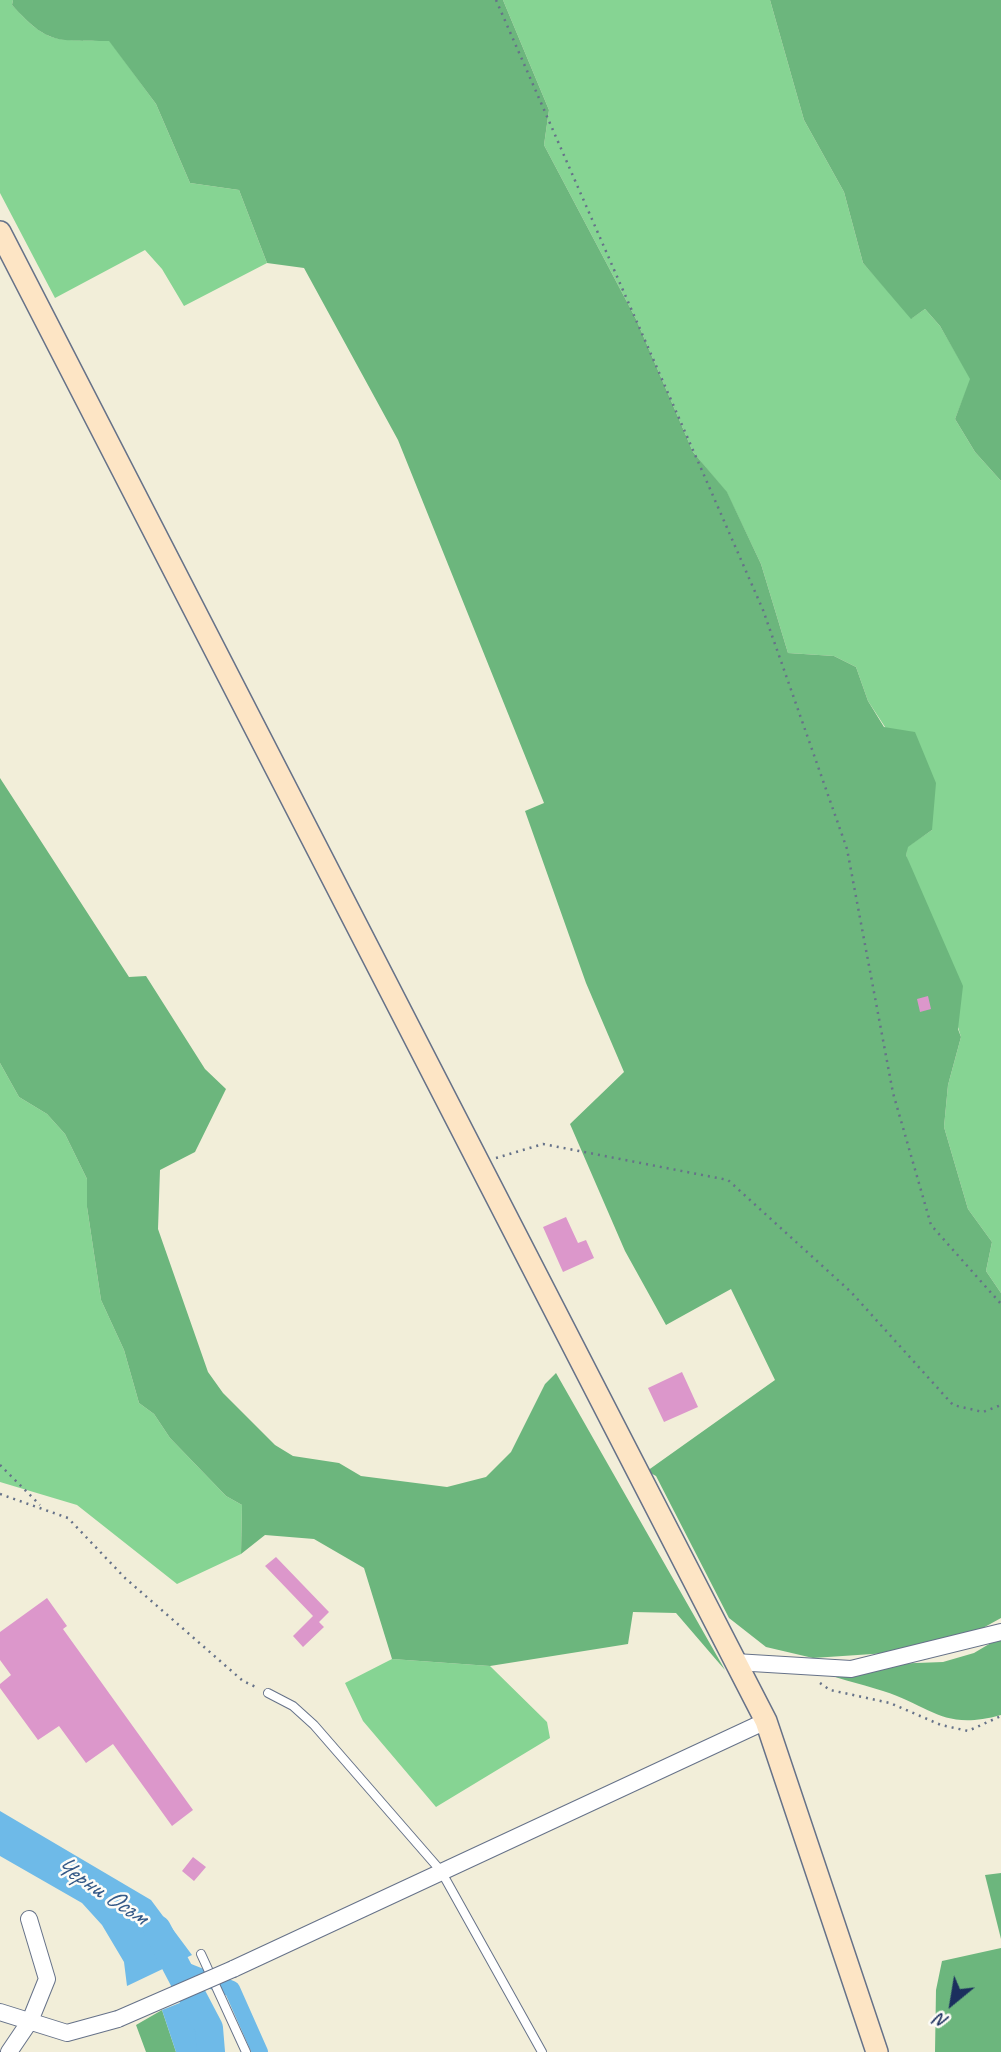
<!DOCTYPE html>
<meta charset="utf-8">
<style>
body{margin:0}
#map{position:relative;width:1001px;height:2052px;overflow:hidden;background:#f2eed9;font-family:Caveat,sans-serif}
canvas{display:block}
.north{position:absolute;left:917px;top:1968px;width:70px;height:70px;-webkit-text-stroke:5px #fdfcf7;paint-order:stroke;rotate:210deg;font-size:19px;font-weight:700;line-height:28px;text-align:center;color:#1b2f5e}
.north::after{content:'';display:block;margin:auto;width:24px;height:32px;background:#1b2f5e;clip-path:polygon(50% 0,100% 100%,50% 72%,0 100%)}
</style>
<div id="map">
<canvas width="1001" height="2052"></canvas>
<div class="north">N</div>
</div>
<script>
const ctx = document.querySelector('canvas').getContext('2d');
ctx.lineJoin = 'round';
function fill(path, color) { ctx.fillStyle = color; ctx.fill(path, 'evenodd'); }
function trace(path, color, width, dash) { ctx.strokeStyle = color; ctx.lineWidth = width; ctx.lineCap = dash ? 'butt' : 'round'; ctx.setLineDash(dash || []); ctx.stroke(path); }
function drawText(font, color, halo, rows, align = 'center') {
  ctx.font = font + ' Caveat,sans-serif'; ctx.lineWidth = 5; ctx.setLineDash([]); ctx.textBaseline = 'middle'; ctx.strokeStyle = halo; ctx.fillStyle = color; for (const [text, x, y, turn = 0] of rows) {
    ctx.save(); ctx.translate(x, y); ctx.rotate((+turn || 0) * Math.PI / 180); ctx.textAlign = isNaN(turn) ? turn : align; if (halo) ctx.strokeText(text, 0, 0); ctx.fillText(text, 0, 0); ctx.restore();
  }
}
fill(new Path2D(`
 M0,0H13L12,5C49,46 57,40 109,40L156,104L190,183L239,190L267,263L184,306L162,269L145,250L55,298L0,193Z
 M503,0H770L804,120L844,192L863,263L912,318L925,309L940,326L971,379L955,419L975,452L1001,481V1293L986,1271L992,1242L968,1209L944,1127L948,1085L961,1037L906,855L907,847L932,830L885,727L868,701L856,667L834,656L788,653L761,564L727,493L693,452L636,319L544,145L549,110Z
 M0,1063L19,1097L47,1114L65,1134L87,1179V1207L101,1300L124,1350L139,1403L154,1414L170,1438L226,1496L242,1505L241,1554L177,1584L77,1505L0,1482Z
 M392,1659L490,1666L547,1722L550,1738L436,1807L363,1721L345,1683Z`), '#86d493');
fill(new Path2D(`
 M13,0H503L549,110L544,145L636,319L693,452L727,492L761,564L788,653L834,656L856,667L868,701L884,727L915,732L936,783L932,830L908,847L906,855L963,986L958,1029L961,1037L948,1085L944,1127L968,1209L992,1242L986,1271L1001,1293V1618L963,1639L917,1651L813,1658L766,1647L729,1618L656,1476L647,1471L775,1380L731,1289L666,1325L625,1251L570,1124L624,1072L586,983L525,811L544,803L398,440L304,268L267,263L239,190L190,183L156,104L109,41C57,40 49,46 12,5Z
 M770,0H1001V481L975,452L955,419L970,379L940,326L925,309L911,319L863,263L844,192L804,120Z
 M0,778L129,977L146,976L205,1069L226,1089L195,1152L160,1170L158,1229L208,1372L223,1393L275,1445L293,1456L339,1463L361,1476L447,1487L486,1477L511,1452L545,1384L556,1373L725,1670L676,1613L633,1612L628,1644L490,1666L392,1659L364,1568L314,1539L265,1535L241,1554L242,1505L226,1496L170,1438L154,1414L139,1403L124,1350L101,1300L87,1207V1179L65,1134L47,1114L19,1097L0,1063Z
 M1001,1637V1715C943,1731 933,1707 883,1691C859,1683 834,1679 811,1667L943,1662L974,1653Z
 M1001,1873V1939L985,1875Z
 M1001,1948V2052H935L936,1990L942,1961Z
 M162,2010L176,2052H146L136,2025Z`), '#6cb67d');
fill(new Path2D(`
 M0,1811L151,1900L192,1955L127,1986L124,1962L102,1925L82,1903L0,1856Z
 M205,1993L213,2052H176L162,2010Z`), '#6ebae8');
trace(new Path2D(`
 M177,1967L232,1989L260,2052`), '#6ebae8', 16);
trace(new Path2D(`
 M157,1929L209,2028L211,2052`), '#6ebae8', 28);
fill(new Path2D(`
 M928,996L931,1009L920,1012L917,999Z
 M566,1217L578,1243L586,1240L594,1258L563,1272L543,1227Z
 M682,1372L698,1407L664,1422L648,1388Z
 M276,1557L329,1612L319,1622L324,1627L303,1647L293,1636L313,1616L265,1566Z
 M47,1598L67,1626L63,1629L193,1810L172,1826L113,1744L86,1763L59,1726L38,1740L0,1688V1684L11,1675L0,1660V1632Z
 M193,1857L206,1867L194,1881L182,1871Z`), '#dc97cb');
const lane = new Path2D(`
 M268,1693L293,1706L314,1725L441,1871L542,2052
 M201,1954L246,2052`);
const street = new Path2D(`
 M735,1662L851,1669L1001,1632
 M233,1969L766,1721
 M0,2012L67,2033L118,2019
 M9,2052L30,2021L47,1979L29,1919`);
const secondary = new Path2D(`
 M0,232L766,1721L877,2052`);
trace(lane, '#667289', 10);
trace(street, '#667289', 18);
trace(secondary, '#667289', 24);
trace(new Path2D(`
 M496,0L763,610L847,849L893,1093L931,1225L1001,1304
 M496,1158L543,1144L728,1180L851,1292L953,1405L983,1412L1001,1405
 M0,1465L40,1505
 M0,1494L68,1518L125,1578L243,1681L258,1688
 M820,1683L830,1690L890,1703L941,1725L968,1731L1001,1716`), '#667289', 2.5, [2, 5]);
trace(lane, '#fff', 8);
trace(street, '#fff', 16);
trace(secondary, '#fde5c5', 21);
const streetBridge = new Path2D(`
 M118,2019L233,1969`);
trace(streetBridge, '#667289', 18, []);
trace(streetBridge, '#fff', 16);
drawText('italic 26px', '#345987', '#fdfcf7', [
 ["Черни Осъм",101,1891,33]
]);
</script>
